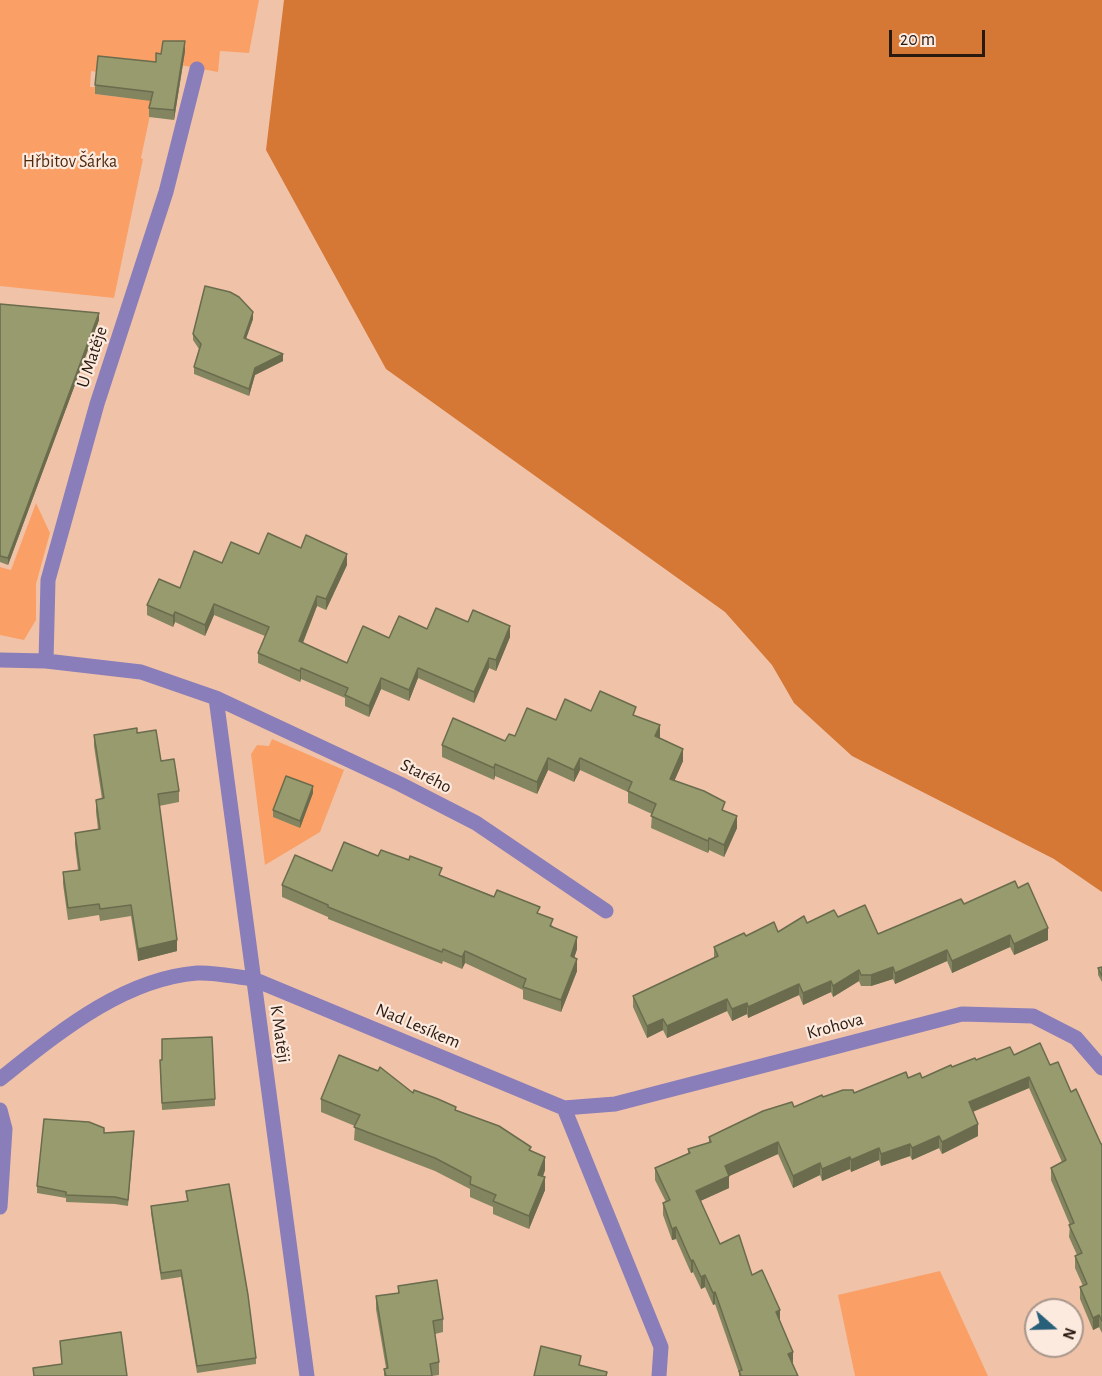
<!DOCTYPE html>
<meta charset="utf-8">
<style>
body{margin:0}
#map{position:relative;width:1102px;height:1376px;overflow:hidden;background:#f0c3a8;font-family:"Alegreya Sans",sans-serif}
canvas{display:block}
.north{position:absolute;left:1024px;top:1298px;width:60px;height:60px;box-sizing:border-box;background:#fdeadf;border:2px solid #a8968c;border-radius:50%;rotate:110deg;font-size:16px;font-weight:700;line-height:24px;text-align:center;color:#29190f}
.north::after{content:'';display:block;margin:auto;width:21px;height:27px;background:#285f79;clip-path:polygon(50% 0,100% 100%,50% 72%,0 100%)}
.scale{position:absolute;left:889px;top:30px;width:96px;height:27px;box-sizing:border-box;border:3px solid #29190f;border-top:0;padding-left:8px;font-size:18px;line-height:21px;white-space:nowrap;color:#29190f;-webkit-text-stroke:4px #fdeadf;paint-order:stroke}
</style>
<div id="map">
<canvas width="1102" height="1376"></canvas>
<div class="north">N</div>
<div class="scale">20 m</div>
</div>
<script>
const ctx = document.querySelector('canvas').getContext('2d');
ctx.lineJoin = 'round';
function fill(path, color) { ctx.fillStyle = color; ctx.fill(path, 'evenodd'); }
function trace(path, color, width, dash) { ctx.strokeStyle = color; ctx.lineWidth = width; ctx.lineCap = dash ? 'butt' : 'round'; ctx.setLineDash(dash || []); ctx.stroke(path); }
function drawText(font, color, halo, rows, align = 'center') {
  ctx.font = font + ' "Alegreya Sans",sans-serif'; ctx.lineWidth = 4.5; ctx.setLineDash([]); ctx.textBaseline = 'middle'; ctx.strokeStyle = halo; ctx.fillStyle = color; for (const [text, x, y, turn = 0] of rows) {
    ctx.save(); ctx.translate(x, y); ctx.rotate((+turn || 0) * Math.PI / 180); ctx.textAlign = isNaN(turn) ? turn : align; if (halo) ctx.strokeText(text, 0, 0); ctx.fillText(text, 0, 0); ctx.restore();
  }
}
fill(new Path2D(`
 M0,0H259L249,53L220,51L218,72L180,65L152,106L141,158L143,159L114,298L0,286ZM91,71L97,72L127,98L95,94L96,87H90Z
 M36,503L50,533L36,584V620L24,640L0,635V567L11,570Z
 M272,739L344,770L320,832L265,865L251,754L257,745L269,746Z
 M940,1271L988,1376H855L838,1295Z`), '#faa067');
fill(new Path2D(`
 M284,0H1102V892L1054,859L852,756L794,703L772,665L725,612L386,369L266,150Z`), '#d57735');
trace(new Path2D(`
 M0,660L46,661L141,672L216,698L400,784L476,823L606,911
 M46,661L48,580L97,404L166,192L197,69
 M216,698L307,1376
 M0,1079C57,1034 122,979 197,973C215,972 235,977 253,979L564,1108L661,1347L659,1376
 M564,1108L615,1104L962,1014L1033,1016L1076,1038L1102,1068
 M0,1110L5,1129L0,1207`), '#897dba', 15);
fill(new Path2D(`
 M185,51L174,120L149,117V108L151,101L95,94V85L156,62L161,54Z
 M0,304L99,320L8,565L0,562Z
 M253,319L246,339L283,361L255,375L249,396L194,374V367L199,349L193,340V334Z
 M301,548L347,565L326,610L317,606L303,643L347,663L389,638L427,629L468,622L510,637L496,671L489,668L474,703L418,678L409,701L381,689L369,717L345,706V698L301,679L300,682L258,663V653L265,636L214,615L205,636L175,622L173,627L147,615V605L180,588L222,563L259,554Z
 M591,711L636,716L660,737V738L683,761L674,781L725,811L737,828L724,857L709,850L708,853L651,828L652,814L628,803V792L580,770L574,782L548,770L537,794L495,776L494,780L442,757V745L505,741L556,720Z
 M137,733L161,761L179,791V802L159,806L177,951L138,961L131,916L100,921L99,915L68,920L63,884V872L78,870L75,845V833L98,829L96,812V800L102,799L94,746V735Z
 M313,793L300,828L273,817V810Z
 M378,856L442,876L540,914L577,949L574,958L577,971L561,1012L523,999V990L465,963L462,969L443,961L442,964L328,919V917L282,897V885L332,871Z
 M1018,888L1048,940L1014,955L1010,947L952,973L947,961L895,984L893,979L871,986H861L859,981L833,997L831,992L803,1005L799,995L748,1018L747,1014L732,1021L727,1011L667,1038L663,1030L647,1038L633,1007V996L714,958V947L746,936L778,932L807,923L838,917L878,934L964,904Z
 M1102,967V982L1098,975V968Z
 M1014,1055L1050,1065L1071,1092L1101,1144H1102V1333L1099,1327L1093,1330L1080,1299V1287L1083,1286L1075,1268V1256L1077,1255L1069,1237L1070,1225L1051,1180V1168L1062,1162L1029,1088L973,1112L978,1136L942,1154L939,1148L912,1160L910,1156L881,1166L879,1160L851,1172L850,1169L822,1181L820,1175L793,1188L778,1154L729,1176V1188L700,1201L720,1244L752,1275L780,1322L792,1364L798,1376H739V1373L715,1304L713,1305L705,1287L701,1289L693,1272L691,1273L676,1239L672,1240L663,1215V1203L666,1202L655,1180V1168L688,1153V1149L709,1143V1137L823,1097L854,1093L908,1078H922L952,1067L976,1060Z
 M160,1066L215,1099V1106L162,1110Z
 M413,1093L456,1110L531,1150L545,1170L543,1177L545,1190L529,1229L493,1214V1207L470,1197V1189L435,1171L354,1140L355,1126L321,1112V1099Z
 M104,1133L134,1137L128,1206L115,1204L66,1202V1198L37,1193V1186Z
 M186,1191L256,1358V1364L197,1373L181,1277L161,1280L151,1213V1206L187,1201Z
 M398,1286L443,1319V1332L435,1334L439,1362V1375L432,1376H384V1369L386,1368L376,1309V1296L398,1293Z`), '#82855f');
fill(new Path2D(`
 M185,41V51L174,120V110Z
 M253,312V319L244,344V338Z
 M99,313V320L8,565V558Z
 M283,354V361L255,375L249,396V389L255,368Z
 M347,554V565L326,610V599Z
 M317,596V606L299,652V641Z
 M214,604V615L205,636V625Z
 M175,612V622L173,627V616Z
 M510,626V637L496,671V660Z
 M489,658V668L474,703V692Z
 M301,668V679L300,682V671Z
 M418,668V678L409,701V690Z
 M381,678V689L369,717V706Z
 M660,725V737L655,748V736Z
 M683,749V761L670,791V779Z
 M548,758V770L537,794V782Z
 M580,758V770L574,782V770Z
 M495,764V776L494,780V768Z
 M313,786V793L300,828V821Z
 M737,816V828L724,857V845Z
 M709,838V850L708,853V841Z
 M1048,928V940L1014,955V944Z
 M1010,935V947L952,973V961Z
 M577,937V949L571,968V956Z
 M177,940V951L138,961V949Z
 M947,950V961L895,984V973Z
 M465,951V963L462,969V957Z
 M577,959V971L561,1012V1000Z
 M893,967V979L871,986V975Z
 M859,970V981L833,997V986Z
 M831,981V992L803,1005V993Z
 M799,984V995L748,1018V1007Z
 M727,999V1011L667,1038V1026Z
 M747,1003V1014L732,1021V1009Z
 M663,1019V1030L647,1038V1026Z
 M1029,1077V1088L969,1113V1102Z
 M978,1124V1136L942,1154V1142Z
 M939,1136V1148L912,1160V1148Z
 M778,1142V1154L725,1178V1166Z
 M910,1144V1156L881,1166V1154Z
 M879,1148V1160L851,1172V1160Z
 M545,1157V1170L538,1188V1175Z
 M850,1157V1169L822,1181V1169Z
 M820,1163V1175L793,1188V1176Z
 M729,1176V1188L696,1203V1191Z
 M545,1177V1190L529,1229V1216Z
 M676,1227V1239L672,1240V1229Z
 M693,1260V1272L691,1273V1261Z
 M705,1275V1287L701,1289V1277Z
 M715,1292V1304L713,1305V1293Z
 M780,1310V1322L776,1312Z
 M1099,1315V1327L1093,1330V1318Z
 M793,1352V1364L788,1354Z`), '#6a6c4d');
const building = new Path2D(`
 M163,41H185L174,110L149,108L153,92L95,85L98,56L156,62V53L161,54Z
 M205,286L230,292L239,297L253,312L244,338L283,354L255,368L249,389L194,367L201,344L193,334Z
 M0,304L99,313L8,558L0,556Z
 M268,533L301,548L306,535L347,554L326,599L317,596L299,641L347,663L363,626L389,638L399,616L427,629L436,608L468,622L473,610L510,626L496,660L489,658L474,692L418,668L409,690L381,678L369,706L345,695L348,688L301,668L300,671L258,653L269,627L214,604L205,625L175,612L173,616L147,605L159,579L180,588L194,551L222,563L231,542L259,554Z
 M600,691L636,707L633,715L660,725L655,736L683,749L670,779L704,791L725,802L722,810L737,816L724,845L709,838L708,841L651,816L656,804L628,791L632,782L580,758L574,770L548,758L537,782L495,764L494,768L442,745L453,718L505,741L509,734L515,736L527,708L556,720L565,699L591,711Z
 M137,728V733L156,730L161,761L174,759L179,791L158,794L177,940L138,949L131,905L100,909L99,904L68,908L63,872L80,870L75,833L100,829L96,800L104,798L94,735Z
 M286,776L313,786L300,821L273,810Z
 M344,842L378,856L381,850L409,860L410,856L442,868L439,875L494,897L497,890L540,907L537,913L553,919L550,926L577,937L571,956L577,959L561,1000L523,987L526,979L465,951L462,957L443,949L442,952L328,907V905L282,885L295,855L332,871Z
 M1015,881L1018,888L1028,883L1048,928L1014,944L1010,935L952,961L947,950L895,973L893,967L871,975H861L859,970L833,986L831,981L803,993L799,984L748,1007L747,1003L732,1009L727,999L667,1026L663,1019L647,1026L633,996L718,956L714,947L744,933L746,936L774,922L778,932L804,916L807,923L834,910L838,917L865,905L878,934L961,899L964,904Z
 M1102,967V976L1098,968Z
 M212,1037L215,1099L162,1103L160,1060H162V1039Z
 M1040,1043L1050,1065L1058,1062L1071,1092L1076,1089L1101,1144H1102V1321L1099,1315L1093,1318L1080,1287L1087,1284L1075,1256L1082,1253L1069,1225L1074,1223L1051,1168L1066,1160L1029,1077L969,1102L978,1124L942,1142L939,1136L912,1148L910,1144L881,1154L879,1148L851,1160L850,1157L822,1169L820,1163L793,1176L778,1142L725,1166L729,1176L696,1191L720,1244L739,1235L752,1275L762,1270L780,1310L776,1312L793,1352L788,1354L798,1376H741L739,1371L742,1370L715,1292L713,1293L705,1275L701,1277L693,1260L691,1261L676,1227L672,1229L663,1203L670,1200L655,1168L690,1153L688,1149L711,1142L709,1137L763,1111L792,1102L794,1107L822,1095L823,1097L843,1090H853L854,1093L906,1072L908,1078L920,1073L922,1078L951,1065L952,1067L975,1058L976,1060L1010,1047L1014,1055Z
 M339,1055L378,1071L380,1067L413,1093L414,1090L438,1099L456,1107L455,1110L499,1126L531,1147L529,1150L545,1157L538,1175L545,1177L529,1216L493,1201L496,1195L470,1184L471,1177L435,1158L354,1127L360,1115L321,1099Z
 M44,1119L89,1122L104,1128V1133L134,1131L128,1200L115,1197L66,1195V1192L37,1186Z
 M229,1184L248,1295L256,1358L197,1366L181,1270L161,1273L151,1206L188,1201L186,1191Z
 M437,1280L443,1319L433,1321L439,1362L430,1364L432,1376H386L384,1369L388,1368L376,1296L399,1293L398,1286Z
 M121,1332L127,1376H34L33,1368L62,1364L60,1341Z
 M541,1346L581,1356L579,1365L607,1372L606,1376H534Z`);
fill(building, '#979b6e');
trace(building, '#6a6c4d', 1.5);
drawText('18px', '#4f290e', '#fdeadf', [
 ["Hřbitov Šárka",70,162]
]);
drawText('18px', '#29190f', '#fdeadf', [
 ["U Matěje",92,357,-72],
 ["Starého",426,776,27],
 ["Nad Lesíkem",418,1026,23],
 ["Krohova",835,1026,-15],
 ["K Matěji",280,1034,82]
]);
</script>
